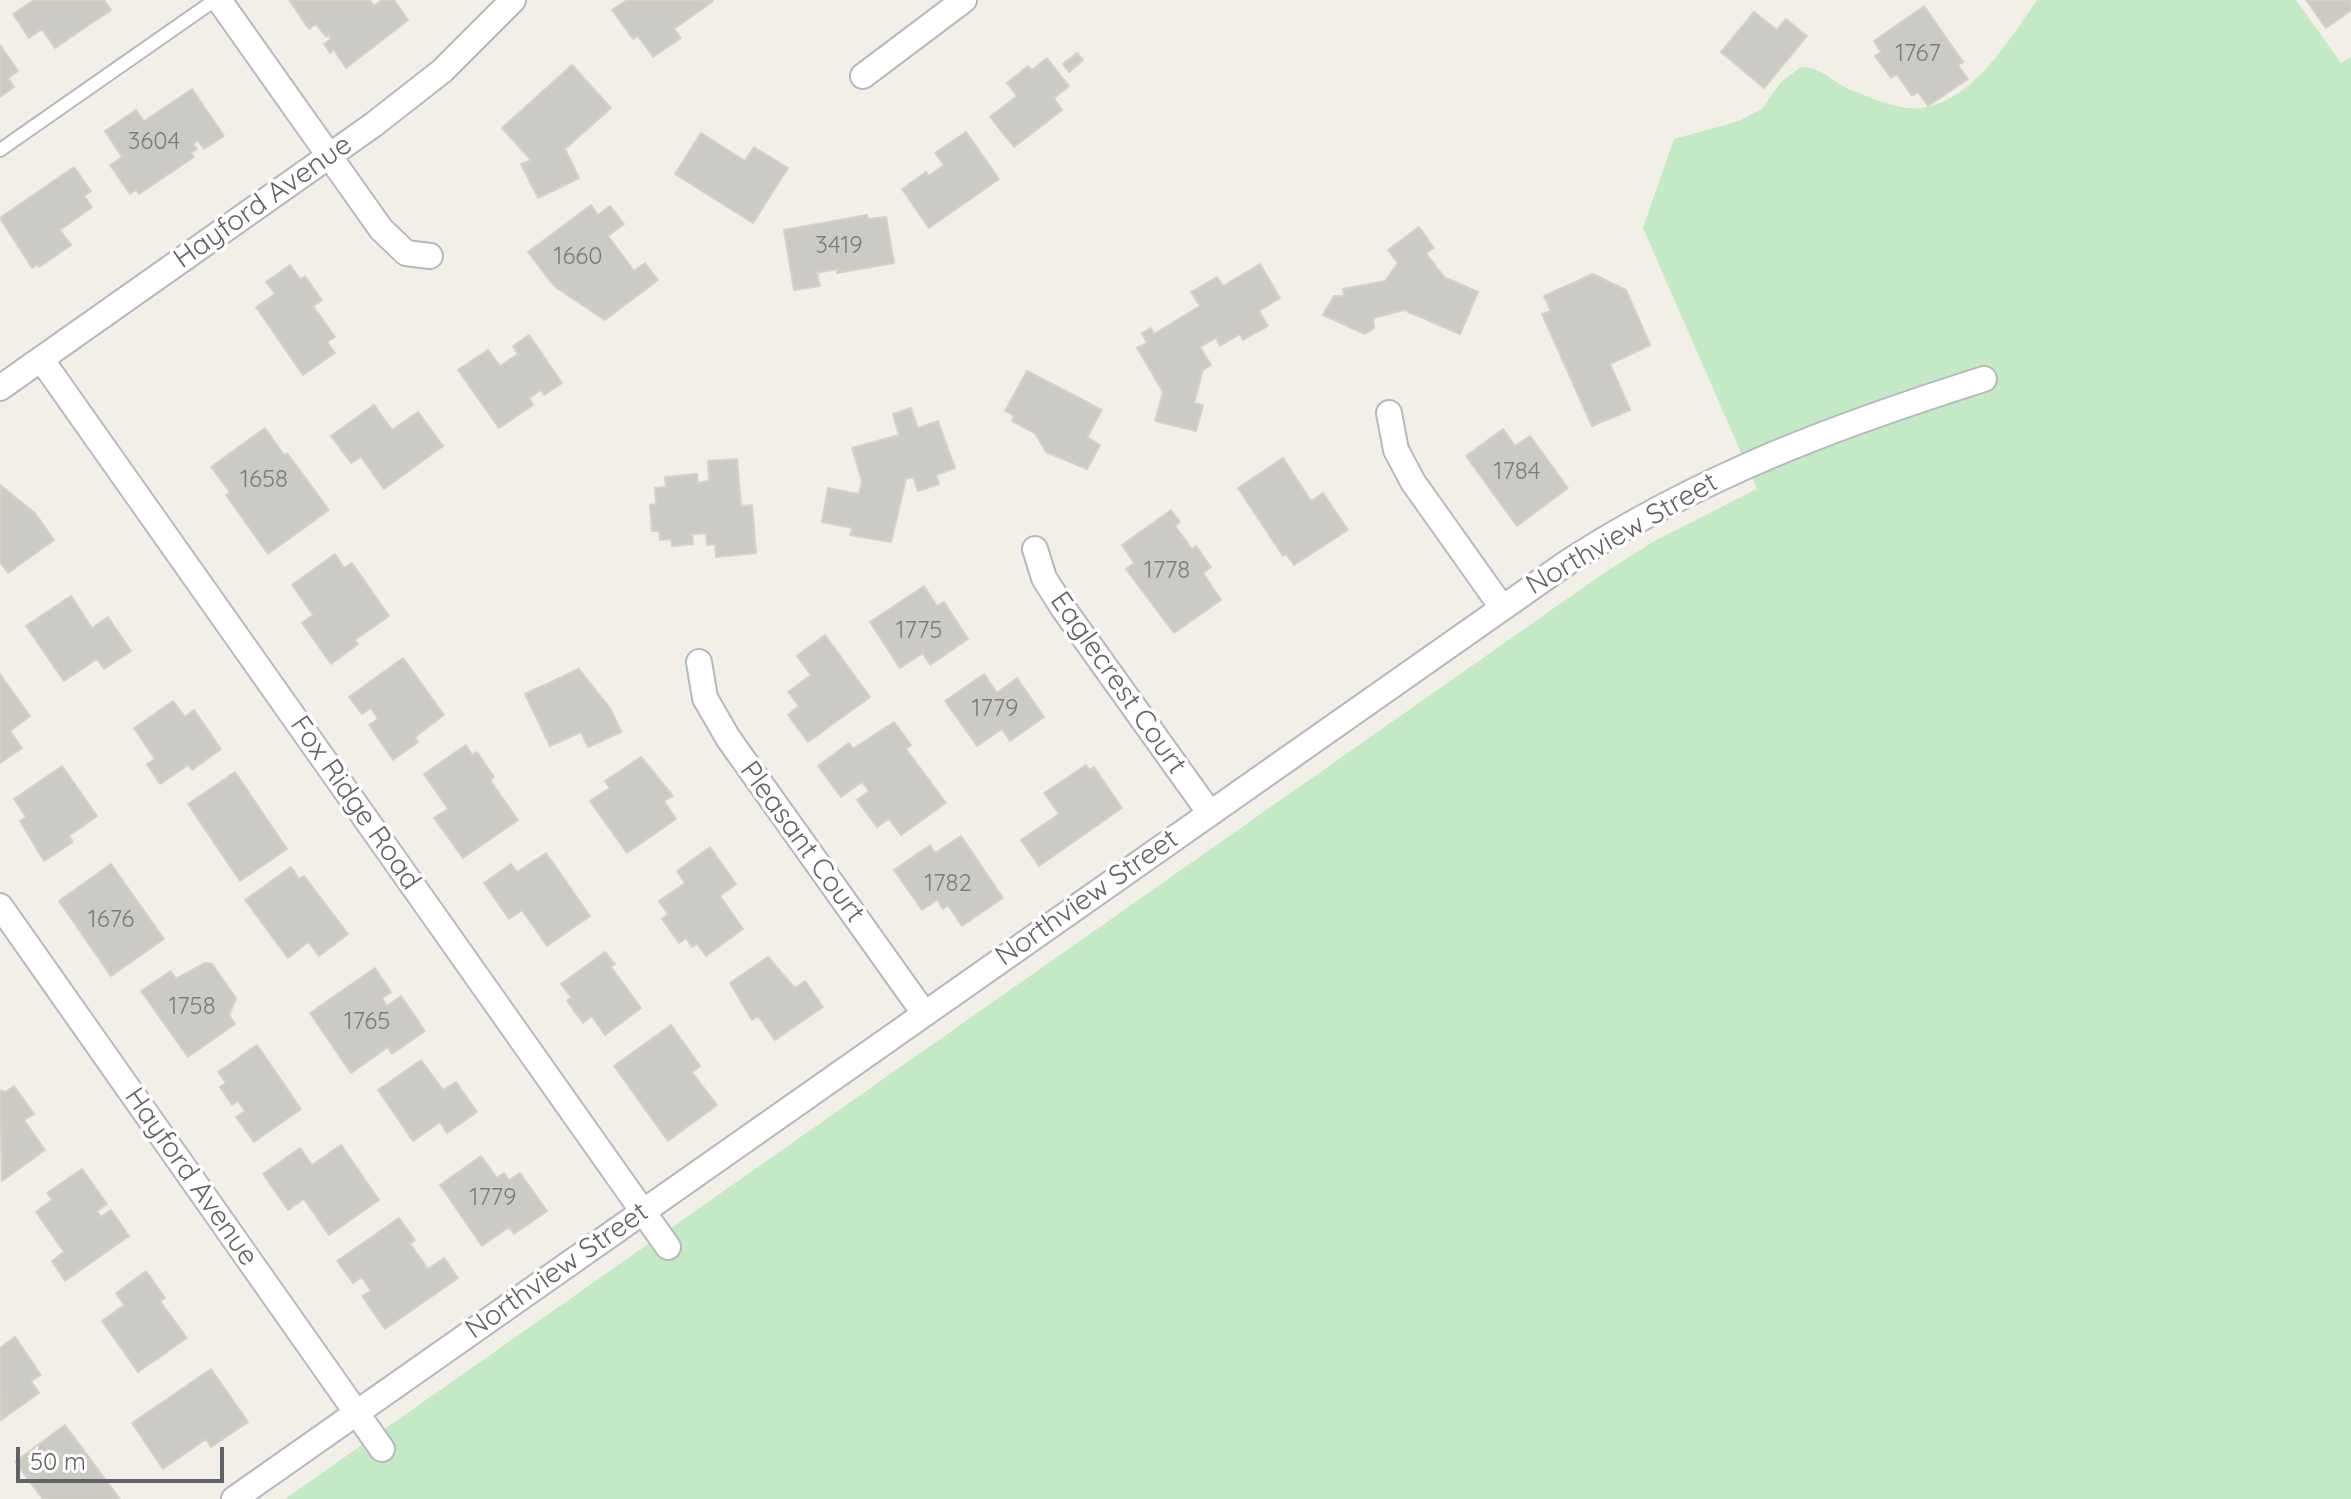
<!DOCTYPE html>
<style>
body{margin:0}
#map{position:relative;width:2351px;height:1499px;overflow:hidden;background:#f1efe8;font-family:Quicksand,sans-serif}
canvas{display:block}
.scale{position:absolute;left:16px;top:1447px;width:208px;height:36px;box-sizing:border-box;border:4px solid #5f6368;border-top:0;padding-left:10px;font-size:24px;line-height:28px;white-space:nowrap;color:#5f6368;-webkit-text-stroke:6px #fff;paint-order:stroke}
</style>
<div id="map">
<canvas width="2351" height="1499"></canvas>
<div class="scale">50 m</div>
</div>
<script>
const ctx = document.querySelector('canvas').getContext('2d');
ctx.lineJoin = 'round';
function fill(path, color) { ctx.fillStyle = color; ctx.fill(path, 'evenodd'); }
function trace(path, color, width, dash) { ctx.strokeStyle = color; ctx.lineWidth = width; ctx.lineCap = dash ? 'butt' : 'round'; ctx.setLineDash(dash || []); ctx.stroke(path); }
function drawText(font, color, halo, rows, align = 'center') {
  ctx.font = font + ' Quicksand,sans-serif'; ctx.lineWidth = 7; ctx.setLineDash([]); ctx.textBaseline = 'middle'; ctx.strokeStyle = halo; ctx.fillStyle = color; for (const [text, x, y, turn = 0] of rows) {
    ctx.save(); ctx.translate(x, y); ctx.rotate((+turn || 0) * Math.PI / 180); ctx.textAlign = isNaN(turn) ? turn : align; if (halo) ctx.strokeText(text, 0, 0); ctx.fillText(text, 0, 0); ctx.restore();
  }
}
fill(new Path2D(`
 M2037,0H2296L2341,63L2351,57V1499H285L1604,573L1656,540L1757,489L1643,228L1674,139L1739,121L1762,109L1780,83L1801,67C1823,67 1835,85 1856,92C1875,99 1900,111 1922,108C1974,100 2009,40 2037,0Z`), '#c5e8c5');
const building = new Path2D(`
 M34,0H104L111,10L55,48L42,29L29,38L13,14Z
 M289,0H370L374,6L382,0H394L408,20L346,68L334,50L330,53L324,44L331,39L329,35L326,37L316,24L309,29Z
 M627,0H713V1L674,29L681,38L653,57L638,36L633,39L612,10Z
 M2306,0H2351V10L2326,28Z
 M1924,6L1963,62L1958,65L1968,79L1928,106L1918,92L1912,96L1897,74L1891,78L1875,56L1881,52L1874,41Z
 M1754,12L1777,30L1786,19L1807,36L1764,88L1721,52Z
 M0,45L18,71L8,78L14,87L0,97Z
 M1077,53L1083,60L1069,72L1063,64Z
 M1047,58L1069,86L1054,98L1062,110L1014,147L990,117L1017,96L1007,83L1028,66L1032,70Z
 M572,65L611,108L565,149L579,178L538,198L521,164L531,160L502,128Z
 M192,89L224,136L204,149L198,140L193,144L197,149L191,153L194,157L139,194L136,190L130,194L110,165L122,157L105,131L136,110L144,121Z
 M966,132L999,179L929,228L902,189L926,172L929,176L944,165L935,153Z
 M701,133L745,161L754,147L788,168L753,223L675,174Z
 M74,167L91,191L84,196L92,207L60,230L71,245L39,267L38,264L32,268L0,218Z
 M591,205L598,215L610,206L624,224L608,236L634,271L645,263L658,280L605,320L554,286L528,252Z
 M867,215L868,219L886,217L894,263L837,273V269L817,273L820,286L794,290L784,230Z
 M1419,227L1434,248L1426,253L1444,277L1478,292L1460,334L1404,310L1373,318L1374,328L1365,334L1323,315L1334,296H1344L1343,289L1385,281L1398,263L1388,250Z
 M1260,264L1280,298L1259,311L1268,326L1243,340L1240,334L1220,346L1216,338L1200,347L1211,365L1203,370L1194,403L1203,405L1196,431L1155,421L1163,392L1137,348L1147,343L1142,333L1151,328L1154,334L1200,306L1191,292L1217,277L1223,286Z
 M290,265L300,279L305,276L322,300L313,306L335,337L327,342L335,353L303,375L256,307L275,294L266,282Z
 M1593,274L1626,290L1650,345L1610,364L1630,410L1592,426L1542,314L1551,311L1544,296Z
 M529,335L562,383L544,395L541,390L529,398L533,405L499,428L458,370L488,350L500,366L518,354L513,346Z
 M1027,371L1102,410L1087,437L1100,445L1087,469L1046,452L1035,433L1012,421L1014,416L1005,411Z
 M374,405L392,430L418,412L443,446L384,489L361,457L351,463L331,436Z
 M911,408L918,428L938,421L955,468L936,475L939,484L918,491L913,477L906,479L891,542L850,535L852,528L822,522L828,488L859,494L862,481L852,448L899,435L893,414Z
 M265,428L284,455L287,453L329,510L268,554L226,495L230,492L211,467Z
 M1503,429L1515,446L1530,436L1568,488L1517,526L1466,456Z
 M1283,458L1311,501L1323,493L1348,530L1294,565L1286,554L1283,556L1238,488Z
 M737,459L741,506L752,505L756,553L716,557L715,544L707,545L706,533L692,534L693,544L672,546L671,539L660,540L659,531H652L650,505L656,504L655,488L666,487L665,477L697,474L698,483L709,481L708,461Z
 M0,485L35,513L54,540L8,573L0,562Z
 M1171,510L1180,522L1175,526L1192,549L1196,546L1211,567L1203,573L1221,600L1174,633L1126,569L1134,563L1122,545Z
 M335,554L344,568L352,563L389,616L355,640L358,644L331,664L302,623L313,615L292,585Z
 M924,586L937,606L944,602L968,639L930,665L923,653L900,668L870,622Z
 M71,596L92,628L108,617L131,651L104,669L97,659L64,681L26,626Z
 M825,635L870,697L808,742L788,715L799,706L788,692L811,675L797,656Z
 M403,658L444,715L415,737L418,742L393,760L369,725L378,719L371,708L362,714L349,697Z
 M579,669L610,708L621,732L588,747L581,732L550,746L525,694Z
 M0,674L30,716L10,731L22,748L0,763Z
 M984,674L997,693L1017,678L1044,717L1010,741L1002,729L977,746L945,701Z
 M173,701L185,717L194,710L221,749L192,770L188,765L160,784L147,764L155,759L134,728Z
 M894,722L911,745L906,749L946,803L901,835L889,819L877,827L857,800L869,791L862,782L841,797L818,766L849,743L853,749Z
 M466,745L472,755L477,752L494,777L490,780L518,820L463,858L434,818L448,809L424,774Z
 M641,757L673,796L664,801L676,819L627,853L590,801L610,788L605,781Z
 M1086,765L1089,770L1094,767L1122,808L1039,866L1021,840L1059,814L1044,793Z
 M62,766L97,816L69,836L73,842L44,861L20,821L26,817L14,799Z
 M235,772L287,849L240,881L188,804Z
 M961,836L1003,898L962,926L948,905L943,909L937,900L922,910L894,870L930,845L935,853Z
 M710,847L736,884L720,896L743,929L706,956L697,944L692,947L686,938L679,943L662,919L668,914L659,901L685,883L677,871Z
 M546,853L590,916L547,946L522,910L509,919L484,883L511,864L517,872Z
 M111,864L164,939L111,976L59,901Z
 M291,867L299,879L304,876L348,934L319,956L308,942L288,958L245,900Z
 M605,952L615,964L611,967L641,1008L605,1035L592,1016L583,1023L567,1001L571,997L561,984Z
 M768,957L795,988L805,981L823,1007L775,1040L758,1016L752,1020L730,983Z
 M205,963L212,964L236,998L229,1015L235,1024L188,1057L141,991L171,971L176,979Z
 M375,968L391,992L382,998L387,1006L401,996L425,1031L392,1054L388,1047L351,1073L310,1013Z
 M671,1025L700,1066L692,1072L717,1105L668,1141L614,1066Z
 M257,1045L301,1109L254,1142L236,1117L245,1111L238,1101L232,1105L220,1087L226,1083L218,1072Z
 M421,1060L443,1090L456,1082L477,1112L447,1133L440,1122L413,1141L378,1090Z
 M14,1086L34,1114L24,1120L45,1150L2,1181L0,1090L5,1092Z
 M341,1145L379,1200L329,1235L304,1199L288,1210L263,1174L300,1148L312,1165Z
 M481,1156L497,1178L504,1173L509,1180L520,1173L547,1211L514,1234L509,1227L482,1246L440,1185Z
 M82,1169L107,1204L97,1211L101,1217L111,1210L129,1236L65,1281L52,1261L64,1252L36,1212L52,1200L47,1193Z
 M399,1218L415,1240L410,1244L428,1269L444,1258L458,1278L385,1329L362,1296L371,1291L362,1277L353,1283L337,1261Z
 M146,1271L165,1298L160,1301L187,1338L138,1372L102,1321L124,1305L116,1293Z
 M15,1337L41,1375L31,1381L39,1393L1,1420L0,1348Z
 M211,1369L248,1422L211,1447L206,1439L163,1469L132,1423Z
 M65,1425L120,1499H43L15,1462Z`);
fill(building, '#cccac5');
trace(building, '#d6d1c6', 2);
const service = new Path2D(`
 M0,150L215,0`);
const minor = new Path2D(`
 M219,0L381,229L406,253L430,256
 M863,76L964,0
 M41,359L668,1247
 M0,388L373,125L442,71L513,0
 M1389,413L1396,450L1413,482L1501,606
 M1035,549L1044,578L1063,608L1209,812
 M699,662L705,698L728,738L924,1013
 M0,906L382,1449
 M234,1499L1568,562C1704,475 1832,427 1984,379`);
trace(service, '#b5b8bc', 16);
trace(minor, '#b5b8bc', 28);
trace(service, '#fff', 12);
trace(minor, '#fff', 24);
drawText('24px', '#7a7d7f', null, [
 ["1767",1918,54],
 ["3604",154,142],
 ["3419",839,246],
 ["1660",578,257],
 ["1784",1517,472],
 ["1658",264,480],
 ["1778",1167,571],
 ["1775",919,631],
 ["1779",995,709],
 ["1782",948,884],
 ["1676",111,920],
 ["1758",192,1007],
 ["1765",367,1022],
 ["1779",493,1198]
]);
drawText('28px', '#5f6368', '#fff', [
 ["Hayford Avenue",263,202,-35],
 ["Northview Street",1622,534,-30],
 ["Eaglecrest Court",1118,683,55],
 ["Fox Ridge Road",355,803,55],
 ["Pleasant Court",802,842,54],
 ["Northview Street",1087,898,-35],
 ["Hayford Avenue",191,1177,55],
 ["Northview Street",557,1271,-35]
]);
</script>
